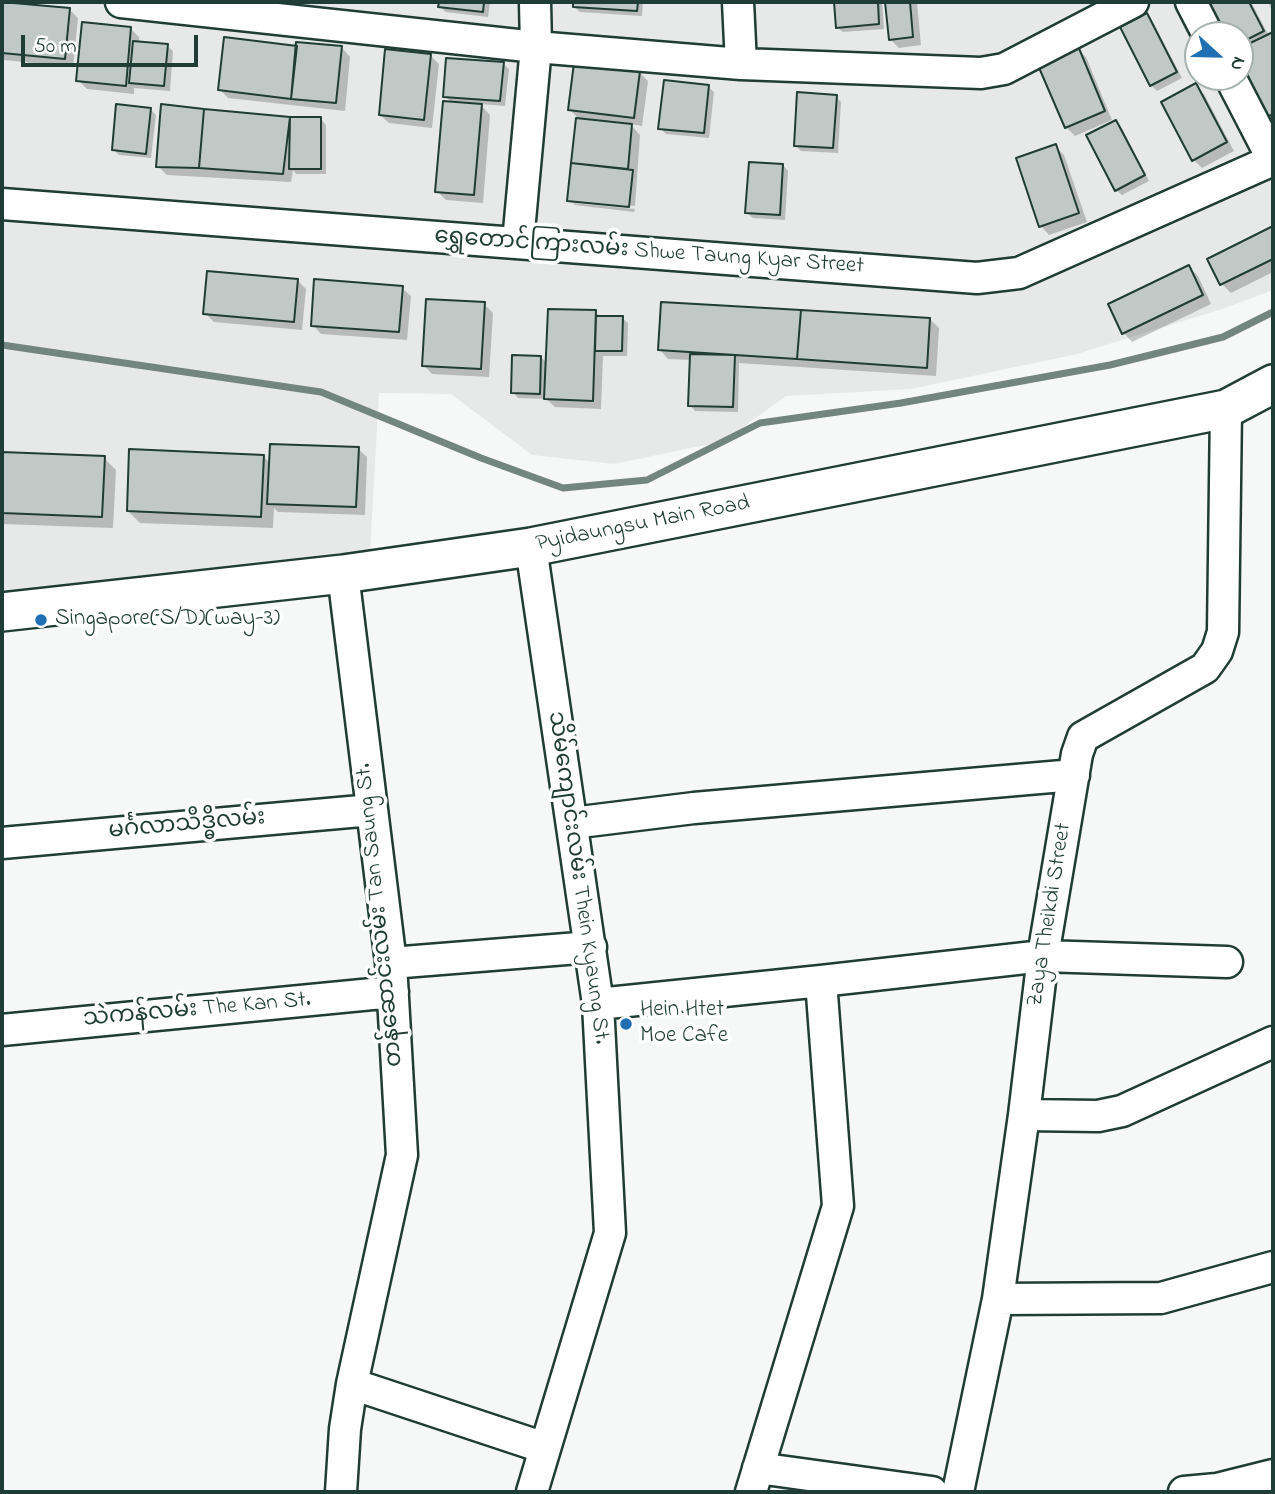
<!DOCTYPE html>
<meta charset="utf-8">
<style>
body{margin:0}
#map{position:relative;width:1275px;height:1494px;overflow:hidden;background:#f6f7f7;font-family:"Indie Flower",sans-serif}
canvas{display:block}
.frame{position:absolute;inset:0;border:4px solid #1f3d34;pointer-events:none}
.north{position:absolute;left:1184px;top:21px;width:70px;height:70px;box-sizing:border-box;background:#fff;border:2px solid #a5b1ae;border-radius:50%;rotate:112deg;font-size:19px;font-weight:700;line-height:28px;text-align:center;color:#1f3d34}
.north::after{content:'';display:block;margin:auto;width:24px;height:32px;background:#1f6fb2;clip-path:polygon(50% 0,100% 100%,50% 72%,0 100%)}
.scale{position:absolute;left:21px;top:35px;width:177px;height:32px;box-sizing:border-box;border:4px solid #1f3d34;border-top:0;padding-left:9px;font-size:21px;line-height:24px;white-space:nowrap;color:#1f3d34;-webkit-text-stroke:5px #fff;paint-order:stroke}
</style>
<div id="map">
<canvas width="1275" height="1494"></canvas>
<div class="frame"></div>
<div class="north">N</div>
<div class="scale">50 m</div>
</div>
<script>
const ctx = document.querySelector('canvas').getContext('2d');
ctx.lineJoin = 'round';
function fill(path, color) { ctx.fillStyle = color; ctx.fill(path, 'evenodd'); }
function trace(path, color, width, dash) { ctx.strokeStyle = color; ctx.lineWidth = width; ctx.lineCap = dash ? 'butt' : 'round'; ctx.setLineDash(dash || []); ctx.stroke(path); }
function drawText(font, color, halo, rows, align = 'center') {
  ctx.font = font + ' "Indie Flower","Noto Sans Myanmar",sans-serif'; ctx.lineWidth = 7; ctx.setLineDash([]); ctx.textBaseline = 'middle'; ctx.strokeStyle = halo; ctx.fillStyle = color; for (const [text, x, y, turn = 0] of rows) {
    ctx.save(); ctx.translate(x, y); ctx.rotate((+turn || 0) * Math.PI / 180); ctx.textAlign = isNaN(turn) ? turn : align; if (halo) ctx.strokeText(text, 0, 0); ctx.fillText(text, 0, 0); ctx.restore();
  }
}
fill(new Path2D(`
 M2,2H1273V290L1225,308L1077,354L911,389L786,396L724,441L614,464L532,455L451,394L379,393L369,570L2,612ZM1198,35H1240V77H1198Z`), '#e6e9e8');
fill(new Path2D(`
 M2,2L69,9L78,18L73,67L4,60L2,58Z
 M441,2H490L488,17L446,12L440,7Z
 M575,2H643L642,16L580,12L574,7Z
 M836,2H882L884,29L843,32L837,27Z
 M886,2H925L917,3L921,45L899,48L890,39Z
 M1210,2H1251L1269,36L1273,34V121L1268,116L1240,55V35H1227Z
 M1268,2H1273V13Z
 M1147,15L1152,20L1182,78L1157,91L1151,85Z
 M130,28L139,37V43L167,46L173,51L170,91L134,88V94L87,89L78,80Z
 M298,48H342L350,57L345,111L228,98L220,90Z
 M1077,48L1086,57L1112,120L1075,136L1066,127Z
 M430,55L439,64L432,128L389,123L380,115Z
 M503,64L509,69L505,106L480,104L490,115L483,203L446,200L437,191L452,103L445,96Z
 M639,72L648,81L642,126L630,124L640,135L635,206L573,199V203L635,209L634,212L575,205L569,200L578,120L581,121L570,110Z
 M1195,85L1204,94L1234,151L1202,168L1194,160Z
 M708,87L714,92L709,138L666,134L660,128Z
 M836,97L841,102L838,153L801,151L795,145Z
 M151,110L156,115L151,158L119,155L113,149Z
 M290,119H321L326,125V174H296L293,170L291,182L167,175L158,166Z
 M1116,122L1122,128L1149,181L1122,195L1116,190Z
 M1055,146L1064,155L1087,222L1049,235L1041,226Z
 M783,165L788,171L785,220L753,218L747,213Z
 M1273,228V272L1231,293L1222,284L1210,259Z
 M1189,267L1198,276L1211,304L1132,342L1124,333Z
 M297,280L306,289L302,330L214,322L205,313Z
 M402,288L411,296L407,340L321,334L313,325Z
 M484,304L493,313L489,377L432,374L424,365Z
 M595,312L601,317L622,318L628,323L627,356H603L601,409L555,407L546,399L518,398L513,392L541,357L548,364Z
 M930,319L939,328L936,376L739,363L738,412L695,411L690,405L691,360L668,359L660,350Z
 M358,449L367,457L365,515L278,512L274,508L273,528L140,523L128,511L264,457L271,464Z
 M2,454L104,458L116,470L113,528L2,524Z`), '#0003');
trace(new Path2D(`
 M2,345L321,392L481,458L563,488L647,480L760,423L901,403L1110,365L1223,337L1273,312`), '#72857f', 7);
const building = new Path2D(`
 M2,2L70,8L65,59L2,53Z
 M439,2H484L483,12L438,7Z
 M573,2H638L637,11L573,7Z
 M834,2H878L879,24L836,28Z
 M885,2H910L913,37L889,40Z
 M1208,2H1249L1264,31L1240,43V35H1225Z
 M1147,13L1177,72L1150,86L1120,27Z
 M82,22L131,27L126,86L76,81Z
 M1273,32V65L1272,66L1273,70V114L1267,117L1240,59V48Z
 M224,37L297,46L291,99L218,90Z
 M133,41L168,44L164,86L129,83Z
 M296,42L342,46L336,103L291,99Z
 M1078,46L1105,111L1065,128L1037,63Z
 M385,49L431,54L424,120L379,115Z
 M446,58L504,62L500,101L443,97Z
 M574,63L640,71L634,118L568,110Z
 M664,80L709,85L704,133L658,129Z
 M1196,83L1227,142L1192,161L1161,102Z
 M797,92L837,95L833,148L794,146Z
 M443,101L482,104L474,195L435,192Z
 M116,104L151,108L146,154L112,150Z
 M161,104L204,109L199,168L156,167Z
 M204,109L290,117L283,174L199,168Z
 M290,117H321V169H289Z
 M576,118L632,124L628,169L571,163Z
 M1116,120L1145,175L1115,191L1086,135Z
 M1056,144L1079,213L1039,227L1016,158Z
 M749,162L783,164L780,215L745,213Z
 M571,163L633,170L629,207L567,201Z
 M1273,226V259L1220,285L1207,259Z
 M1189,265L1203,295L1122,334L1108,304Z
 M207,271L298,279L294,322L203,314Z
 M314,279L403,286L399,332L311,326Z
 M426,299L485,302L481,369L422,366Z
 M661,302L801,310L797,359L658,350Z
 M548,309L596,310L593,401L544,399Z
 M801,310L930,318L927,368L797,359Z
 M596,316H623L622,351H595Z
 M690,354L735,355L733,407L688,406Z
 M512,355L541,356L540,394L511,393Z
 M270,444L359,447L356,507L267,504Z
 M129,449L264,455L261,517L127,511Z
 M2,452L105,456L102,517L2,513Z`);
fill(building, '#c0c9c6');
trace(building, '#1f3d34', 2);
const minor = new Path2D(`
 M121,2L536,47L741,64L981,73L1004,69L1133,2
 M738,2L741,64
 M1191,2L1208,35
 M1230,77L1273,160
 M2,204L977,278L1019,273L1273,160
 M518,242L536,47L535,2
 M531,547L598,1004L610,1233L532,1492
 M343,574L391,963L402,1155L352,1384L545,1448
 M572,823L694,808L1074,775
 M2,843L372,810
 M391,963L591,947
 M598,1004L821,981L1043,956L1227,962
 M2,1030L393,992
 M1024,1115L1098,1116L1122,1111L1273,1042
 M998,1299L1161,1298L1273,1267
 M758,1468L932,1492
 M341,1492L345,1429L352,1384
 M751,1492L838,1206L821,981
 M958,1492L998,1299L1024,1115L1043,956L1077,754L1083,737L1205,668L1217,651L1223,632L1226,409
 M1184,1492L1217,1489L1273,1475`);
const major = new Path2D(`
 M2,612L343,574L531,547L1226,409L1273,384`);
trace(minor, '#1f3d34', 35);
trace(major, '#1f3d34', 42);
trace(minor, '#fff', 30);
trace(major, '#fff', 37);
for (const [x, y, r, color] of [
 [41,620,7,"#1f6fb2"],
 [626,1024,7,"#1f6fb2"]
]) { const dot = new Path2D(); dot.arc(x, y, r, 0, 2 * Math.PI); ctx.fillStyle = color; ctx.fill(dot); trace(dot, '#fff', 2.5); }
drawText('23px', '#1f3d34', '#fff', [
 ["ရွှေတောင်ကြားလမ်း Shwe Taung Kyar Street",649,253,4],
 ["Pyidaungsu Main Road",643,525,-11],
 ["မင်္ဂလာသိဒ္ဓိလမ်း",187,826,-5],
 ["သိမ်ကျောင်းလမ်း Thein Kyaung St.",577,878,82],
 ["တန်ဆောင်းလမ်း Tan Saung St.",381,915,-96],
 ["Zaya Theikdi Street",1051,915,-81],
 ["သဲကန်လမ်း The Kan St.",197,1011,-5]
]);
drawText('23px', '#1f3d34', '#fff', [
 ["Singapore(S/D)(way-3)",55,620],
 ["Hein Htet",640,1011],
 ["Moe Cafe",640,1037]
], 'left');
</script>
